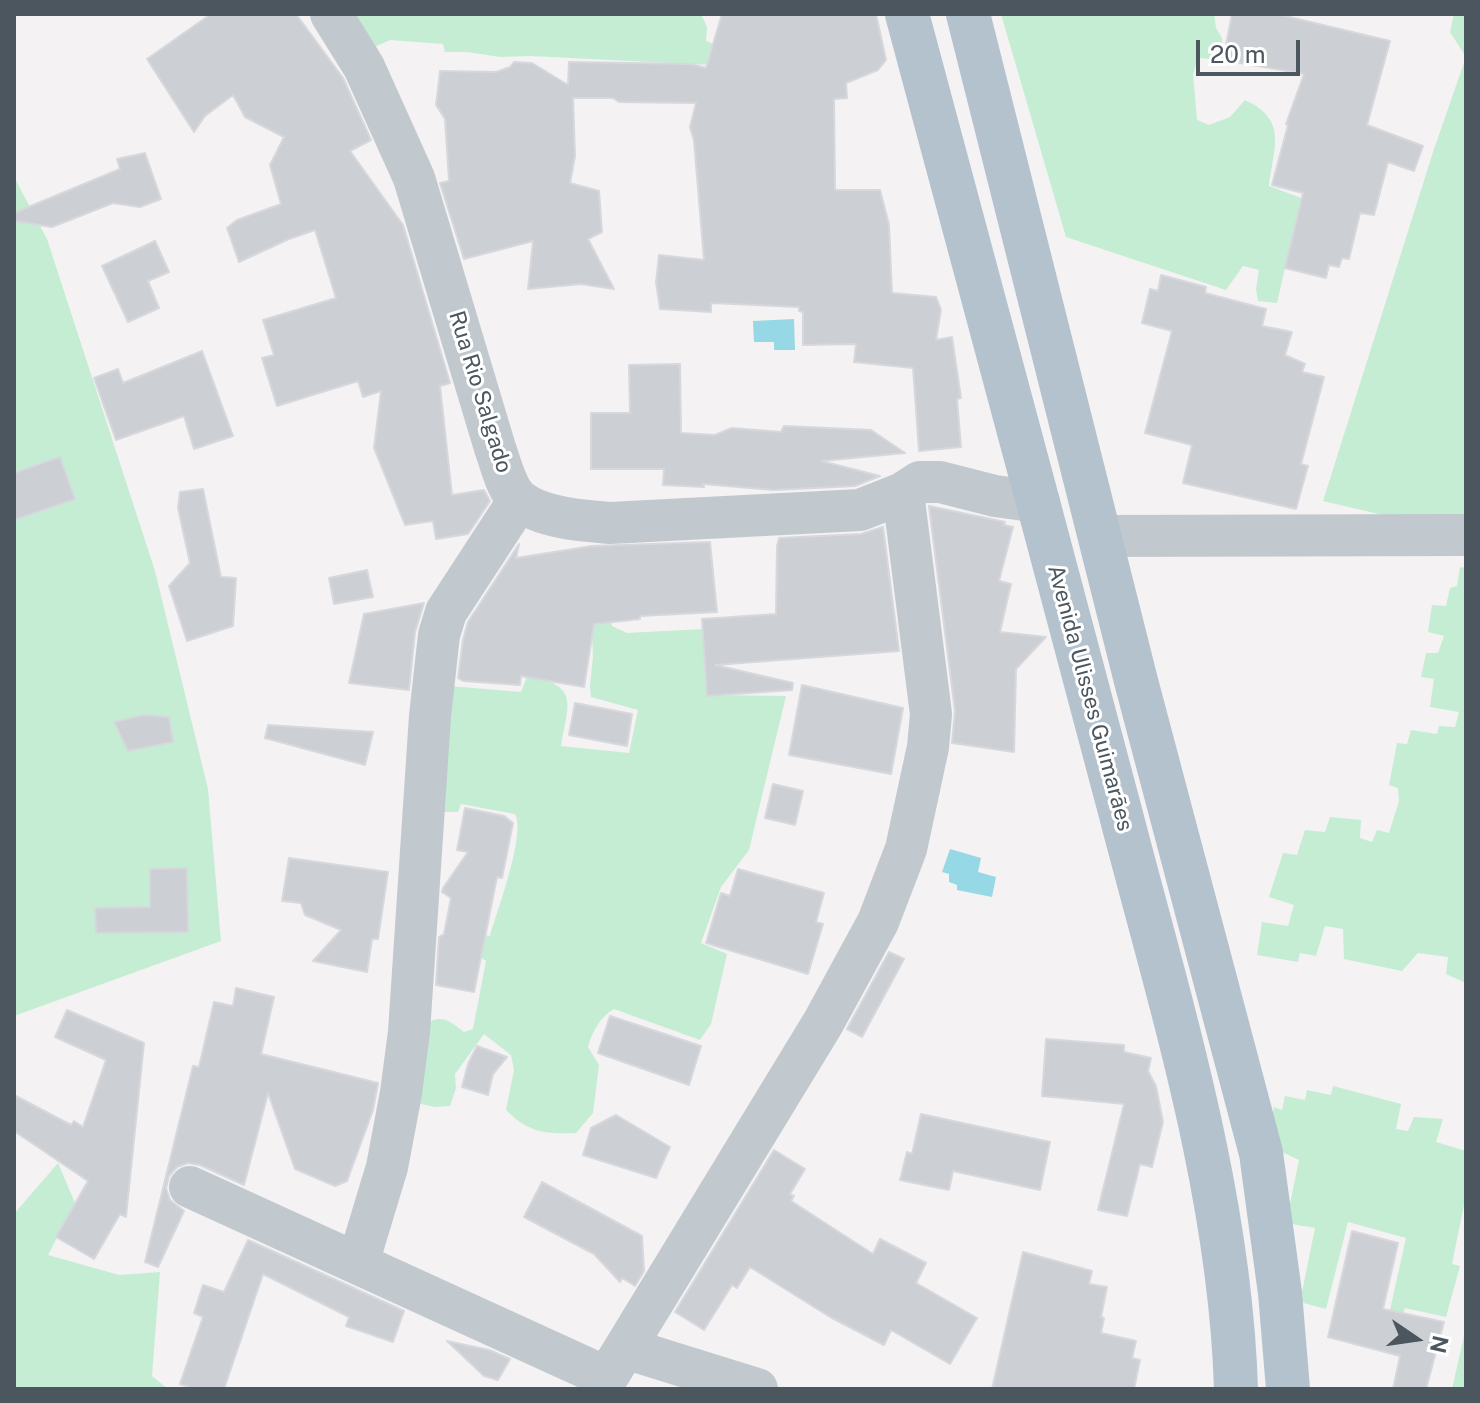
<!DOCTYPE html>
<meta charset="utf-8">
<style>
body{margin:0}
#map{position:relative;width:1480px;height:1403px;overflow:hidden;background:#f4f2f2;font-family:"Public Sans",sans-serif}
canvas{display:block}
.frame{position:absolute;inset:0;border:16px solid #4b565e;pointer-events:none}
.north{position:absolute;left:1376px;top:1299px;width:80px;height:80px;-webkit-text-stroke:6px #fff;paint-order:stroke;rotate:103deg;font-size:22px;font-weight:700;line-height:32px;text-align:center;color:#4b565e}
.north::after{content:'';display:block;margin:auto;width:28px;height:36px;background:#4b565e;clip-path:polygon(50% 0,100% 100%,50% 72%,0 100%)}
.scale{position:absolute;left:1196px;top:40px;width:104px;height:36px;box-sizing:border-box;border:4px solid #4b565e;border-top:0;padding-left:10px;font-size:24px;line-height:28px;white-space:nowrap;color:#4b565e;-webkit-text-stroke:6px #fff;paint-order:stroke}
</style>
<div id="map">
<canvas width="1480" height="1403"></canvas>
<div class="frame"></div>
<div class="north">N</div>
<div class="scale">20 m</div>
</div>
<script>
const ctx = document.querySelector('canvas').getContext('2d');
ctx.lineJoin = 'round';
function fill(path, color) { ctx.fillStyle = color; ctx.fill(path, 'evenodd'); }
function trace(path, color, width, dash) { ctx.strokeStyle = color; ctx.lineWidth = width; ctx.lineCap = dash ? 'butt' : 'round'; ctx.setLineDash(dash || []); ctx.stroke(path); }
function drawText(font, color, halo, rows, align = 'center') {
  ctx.font = font + ' "Public Sans",sans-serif'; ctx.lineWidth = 6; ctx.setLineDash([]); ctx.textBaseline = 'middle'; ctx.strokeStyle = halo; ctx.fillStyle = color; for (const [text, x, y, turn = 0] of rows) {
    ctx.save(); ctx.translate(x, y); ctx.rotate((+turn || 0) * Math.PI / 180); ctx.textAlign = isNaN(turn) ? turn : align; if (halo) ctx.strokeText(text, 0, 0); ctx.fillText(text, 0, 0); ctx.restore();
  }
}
fill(new Path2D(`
 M346,14H701L707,27L706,41L714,44L711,65L530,56L500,57L467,52H445L443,44L390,40L370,49Z
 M1001,14H1214L1216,28L1222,38L1223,60L1198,58L1193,74L1197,120L1209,125L1230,117L1245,100C1289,120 1273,149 1269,186L1301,198L1277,303L1258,301L1256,289L1259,270L1243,266L1226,290L1066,237Z
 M1454,14H1466V525L1443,529L1323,501L1433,152L1466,57L1450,32Z
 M14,177L47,239L155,571L208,789L221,941L14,1016Z
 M606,559L612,626L627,633L704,629L708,695L786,696L749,850L721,887L701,943L727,954L711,1024L700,1040L614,1009C600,1017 592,1032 588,1047L599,1065L593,1113L576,1133C545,1134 529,1133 506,1110L514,1070L511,1055L484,1034L455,1074L456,1088L450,1106L435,1107L408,1101L419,1026C443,1015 444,1017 464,1032L473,1029L486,961L477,955L472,933L490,936C497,911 526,835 515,814L461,804L458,812H437L449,686L521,692L528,674C579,688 569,700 561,746L629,753L638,710L591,697L590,686L593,656L591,612Z
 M1460,567L1466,568V983L1446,974L1448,957L1418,953L1402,971L1344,959L1343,929L1325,926L1316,956L1300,953L1298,962L1257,955L1262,922L1288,926L1294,905L1269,897L1283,853L1297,855L1305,830L1325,832L1330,817L1361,820L1360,838L1372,842L1377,830L1389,833L1399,801L1398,788L1389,785L1397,743L1407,744L1411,730L1437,734L1439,726L1455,727L1459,712L1430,707L1434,679L1421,677L1426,653H1438L1444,636L1428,632L1432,605L1446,606L1450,588L1457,586Z
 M1333,1086L1401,1104L1396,1129L1408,1131L1414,1117L1443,1119L1436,1142L1466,1151V1195L1452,1264L1460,1266L1446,1317L1405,1308L1399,1326L1387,1323L1406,1238L1348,1222L1326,1309L1300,1302L1315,1228L1286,1223L1299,1160L1267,1145L1274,1107L1282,1110L1285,1096L1305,1100L1307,1090L1331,1095Z
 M58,1163L75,1203L48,1255L119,1275L160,1272L152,1376L168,1389H14V1214Z
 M1466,1327V1389H1452Z`), '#c5edd3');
fill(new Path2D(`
 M794,319L795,350H774V342H754L753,321Z
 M950,849L981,858L978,872L996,877L992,897L957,890V885L949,882V874L942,872Z`), '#96d8e6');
const building = new Path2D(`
 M211,14H296L343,78L371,140L350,151L403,225L450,383L440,386L452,495L484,490L490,501L468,534L436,539L433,521L405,525L374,448L381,391L363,397L358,381L277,406L262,358L274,355L263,320L336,298L315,230L289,239L239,262L227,228L237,220L281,204L270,165L284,137L245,117L233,95L205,116L194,132L147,59Z
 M722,14H876L886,60L878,70L846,83L847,98L834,99L835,190H880L889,225L892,293L936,297L941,310L936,340L952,337L961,398L957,399L961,447L919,451L913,368L854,362L856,344L803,345V312L799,311V307L711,303V312L660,309L656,282L659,255L704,260L694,141L690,127L696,103L619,102L613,98H573L575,156L570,183L599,191L602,232L588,239L614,289L581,284L528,289L533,241L464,259L440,183L449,181L445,119L436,105L440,71L496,72L510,67L514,62L532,63L568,85L569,62L691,64L706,68Z
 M1232,14H1277L1390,41L1367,125L1423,146L1414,171L1388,162L1374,215L1360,213L1349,259L1342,258L1339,267L1329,265L1326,278L1285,268L1303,193L1272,185L1288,125L1286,124L1304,74L1223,60Z
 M145,153L161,199L140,207L113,203L52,227L14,221V213L120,169L117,159Z
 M155,241L169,272L148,281L159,308L128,322L102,266Z
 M1161,275L1206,287L1205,293L1266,309L1262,326L1292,332L1285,355L1305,364L1302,372L1324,377L1301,464L1308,466L1296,509L1183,483L1192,445L1145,433L1172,331L1142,323L1150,289L1158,291Z
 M202,351L233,436L194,449L184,416L116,440L94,378L118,369L123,383Z
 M680,364L681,433L715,435L732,428L781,432L784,426L871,430L905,453L821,461L880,476L855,486L773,490L703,484L704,487L663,485L664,469H591V413H630L629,365Z
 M60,457L75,499L14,520V473Z
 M203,489L221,577L236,578L233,626L187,641L169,586L190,563L178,508L180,492Z
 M929,506L1005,522L1004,525L1013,527L999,581L1011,584L1000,632L1046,637L1016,669L1014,752L952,743L955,711Z
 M883,527L899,651L715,665L793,683L792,690L707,696L702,619L776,614L777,546L779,538L861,534Z
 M710,542L717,612L640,616V619L594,624L584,687L521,676L520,685L463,681L458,678L463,640L468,622L519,544L516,558L592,546Z
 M367,570L373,597L334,604L329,578Z
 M424,603L415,632L409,690L349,683L364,614Z
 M802,685L903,708L891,774L789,755Z
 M575,703L632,714L627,746L569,735Z
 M144,715L169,717L173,742L128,751L114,722Z
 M268,725L373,732L365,765L265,738Z
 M773,784L803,791L795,825L765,818Z
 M465,808L504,816L513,823L502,878L497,877L474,992L436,985L439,937L444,934L451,898L442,892L443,888L468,852L457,850Z
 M289,858L388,872L378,939H372L367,972L313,961L341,930L305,915L301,903L282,901Z
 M187,868L188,932L96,933L95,908L150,907V869Z
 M738,869L824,893L816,922L823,924L808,974L706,943L721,893L730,896Z
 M889,952L904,959L862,1037L847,1029Z
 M236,988L274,997L261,1054L378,1083L373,1110L347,1181L335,1186L295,1169L268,1093L244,1185L200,1165L188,1163L177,1167L169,1176L166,1188L170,1200L184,1211L158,1267L145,1262L193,1066L199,1067L214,1002L233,1006Z
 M67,1010L144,1043L126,1217L120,1214L94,1259L56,1237L88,1181L14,1131V1095L71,1125L74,1121L83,1127L106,1060L55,1037Z
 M610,1016L701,1046L689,1085L598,1053Z
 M1046,1039L1124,1045V1052L1151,1058L1148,1071L1156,1086L1163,1122L1152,1167L1140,1164L1127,1216L1098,1210L1124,1104L1042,1096Z
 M477,1046L507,1057L493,1074L488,1095L462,1087L468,1064Z
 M921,1114L1050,1142L1040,1190L953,1171L949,1190L900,1180L907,1152L912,1154Z
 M616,1115L670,1147L656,1178L583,1155L591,1128Z
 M774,1150L805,1169L790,1194L794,1196L791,1201L873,1254L880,1239L926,1263L916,1283L977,1318L950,1364L891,1330L884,1345L830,1317L750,1267L737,1288L732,1285L704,1330L675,1312Z
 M542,1182L642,1236L644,1271L635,1286L622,1278L620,1282L594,1254L524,1217Z
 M1352,1231L1398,1243L1383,1309L1444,1322L1426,1389H1393L1400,1356L1328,1337Z
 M248,1240L404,1311L393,1342L346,1326L349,1317L263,1274L224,1389H195L180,1384L203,1317L194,1313L203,1285L224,1292Z
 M1023,1252L1092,1271L1089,1284L1107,1287L1101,1317L1104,1318L1101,1333L1136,1341L1132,1358L1140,1360L1134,1389H992Z
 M447,1341L489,1350L510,1359L498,1380L484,1376Z`);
fill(building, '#cccfd4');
trace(building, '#d7d8dd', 2);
trace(new Path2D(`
 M331,14L364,67L414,178L495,448C501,464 506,489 519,500C541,518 583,521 610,523L860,510L903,493L920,482H940L995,496L1039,502
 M1100,536L1466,535
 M190,1187L606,1377
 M358,1263L387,1167L401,1093L409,1032L430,716L439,635L446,612L519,500
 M625,1348L757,1389
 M600,1389L823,1023L878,922L906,849L928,747L931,714L903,493`), '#c1c9cf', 42);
trace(new Path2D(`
 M907,14C978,280 1050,545 1120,811C1169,1000 1230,1192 1236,1389
 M968,14L1136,681L1261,1153L1280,1293L1288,1389`), '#b4c2ce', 44);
drawText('22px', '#4b565e', '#fff', [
 ["Rua Rio Salgado",480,392,73],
 ["Avenida Ulisses Guimarães",1090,698,75]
]);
</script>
